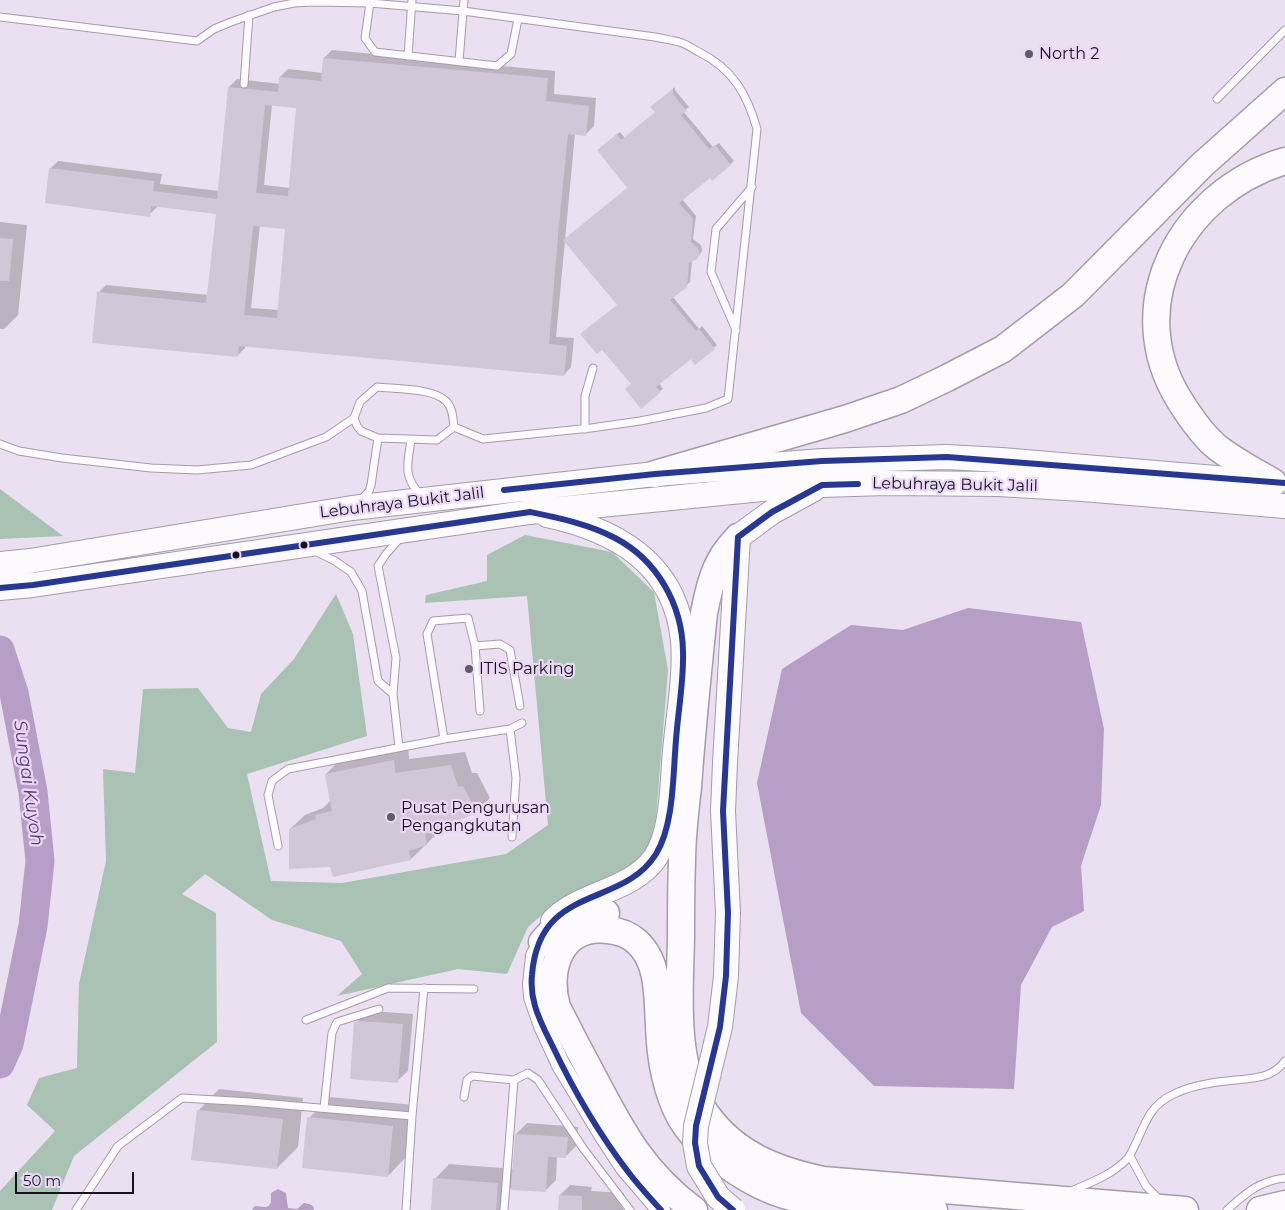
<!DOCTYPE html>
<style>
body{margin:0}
#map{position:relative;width:1285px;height:1210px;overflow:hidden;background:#eae0f1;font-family:Montserrat,sans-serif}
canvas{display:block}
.scale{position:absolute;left:15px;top:1172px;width:119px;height:22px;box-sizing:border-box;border:2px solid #19121d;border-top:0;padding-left:6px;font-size:15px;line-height:18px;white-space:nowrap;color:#19121d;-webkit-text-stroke:4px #ebd8f9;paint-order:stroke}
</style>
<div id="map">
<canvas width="1285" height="1210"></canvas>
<div class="scale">50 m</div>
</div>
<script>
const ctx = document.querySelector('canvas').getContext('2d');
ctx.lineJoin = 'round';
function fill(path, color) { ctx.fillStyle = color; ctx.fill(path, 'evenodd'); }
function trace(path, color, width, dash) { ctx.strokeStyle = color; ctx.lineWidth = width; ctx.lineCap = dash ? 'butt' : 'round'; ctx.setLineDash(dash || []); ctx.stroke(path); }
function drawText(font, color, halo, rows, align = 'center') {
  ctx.font = font + ' Montserrat,sans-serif'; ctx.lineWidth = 4.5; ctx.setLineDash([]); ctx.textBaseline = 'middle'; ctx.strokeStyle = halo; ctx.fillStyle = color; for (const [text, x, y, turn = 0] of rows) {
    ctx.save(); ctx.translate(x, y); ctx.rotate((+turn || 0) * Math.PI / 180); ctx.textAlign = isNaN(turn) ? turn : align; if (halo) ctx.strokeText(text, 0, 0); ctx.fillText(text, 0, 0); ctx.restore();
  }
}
fill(new Path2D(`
 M0,489L63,536L0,539Z
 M525,535L612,552L654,592L668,670L654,841L626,872L561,898L528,927L507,974L458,969L337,996L362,974L341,941L272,920L205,874L182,894L216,913L217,1042L74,1156L52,1210H0V1191L55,1131L27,1105L39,1078L77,1068L79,984L106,861L103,769L135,773L143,689L198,688L228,728L251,732L261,694L294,659L336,594L353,634L367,736L247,774L271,881L342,883L506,854L548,825L527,596L425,603L426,595L487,581V555Z`), '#aac2b4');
fill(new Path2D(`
 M968,608L1081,622L1104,729L1101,805L1081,866L1084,911L1052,927L1021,985L1014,1089L874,1086L801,1013L757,783L782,669L851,625L903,630Z
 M278,1189L286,1193L288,1208L297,1209L304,1203L309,1204L313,1206L314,1210H252L255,1206L265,1207L269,1206L271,1202V1193Z`), '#b69ec6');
fill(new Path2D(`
 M332,50L555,71L554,94L596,98L594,126L586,134L575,133L556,337L574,338L571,367L564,375L245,345V348L237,356L98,293L106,285L209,295L217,213L158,206L149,215L50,169L58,161L162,174L160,184L219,191L229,87L237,79L280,84V77L288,69L323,73L324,58ZM272,105L297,107L290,188L264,185ZM260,225L286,228L279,310L251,308Z
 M675,87V90L689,107L683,111L713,147L719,143L734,161L712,179L710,176L682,199L696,216L693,239L701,245L702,250L700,255L692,261L690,282L673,297L699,329L702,326L717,345L695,363L691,357L659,383L663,389L660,391L632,384L618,304L629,187L601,147L620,132L625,138L657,112L655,104Z
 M0,222L27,225L18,315L4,329H0Z
 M408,747L409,759L465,752L472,773H477L490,798L476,812L440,826L441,830L411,859L331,866L290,829L305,815L323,808L330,801L326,774L340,760Z
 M371,1011L413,1014L408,1071L397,1081L356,1023L366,1012Z
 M219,1089L303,1098L298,1147L277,1168L198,1111Z
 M330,1097L414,1105L409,1154L388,1176L309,1118Z
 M527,1123L578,1127L576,1146L565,1157L557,1156L556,1180L545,1191L510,1188L509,1203L502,1210H432L435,1179L449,1164L514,1169L516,1134Z
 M570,1185L592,1187L591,1191L624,1193L623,1210H559L560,1195Z`), '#0003');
trace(new Path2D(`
 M0,650L14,693L33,792L40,861L33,926L9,1044L0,1064`), '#b69ec6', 29);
fill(new Path2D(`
 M323,58L548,78L546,101L589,106L586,136L568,134L558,235L549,344L567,346L564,376L239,346L238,357L92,343L97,292L206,303L216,214L151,206L150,217L45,203L49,168L154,181L153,191L217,199L228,87L278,92L279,77L321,81ZM265,105L296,108L288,196L256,193ZM253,226L285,229L277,318L244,315Z
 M673,89V94L687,111L681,115L709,149L715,145L731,165L712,181L710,178L679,203L693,219L691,242L698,248L700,254L697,259L689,263L687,287L670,300L696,331L699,329L715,349L695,365L691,359L656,387L661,392L641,409L625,389L631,384L602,350L597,354L580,334L617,305L563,240L627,188L597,150L617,134L621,140L655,112L650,107Z
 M0,238L13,239L9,281H0Z
 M394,760L395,773L451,765L458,787L463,786L477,813L425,834L427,845L409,851L411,860L333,877L330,867L289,869V829L316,819L315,815L332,811L325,774Z
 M359,1021L403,1024L398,1083L350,1079L354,1022Z
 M197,1110L283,1119L277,1169L191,1160Z
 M307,1117L393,1126L388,1177L302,1168Z
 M515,1134L568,1137L566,1158L548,1157L546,1192L511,1190Z
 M433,1178L498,1183L496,1210H431Z
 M559,1195L582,1196V1210H558Z`), '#d1c7d9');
const service = new Path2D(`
 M370,3L365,38L375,52L497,66L511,54L518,19
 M0,17L197,41L214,29L231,22L274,7L294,3L314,2L370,3L463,11L655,37C664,39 673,40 682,43C688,45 693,49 699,52C733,69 747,94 757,129L728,399L706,408L640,421L591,428L483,439L454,427
 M408,56L412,0
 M459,61L464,0
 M244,84L249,15
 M1217,99L1285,30
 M736,330L711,272L716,229L752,187
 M377,387C395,389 433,388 446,401C453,408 453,419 454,427L437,440L378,438L361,431L357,426L354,418L360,402Z
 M585,429V396L593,368
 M411,440C408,462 402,477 421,495
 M0,444L19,451L62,458L151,468L197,470L251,465L326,437L354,418
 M360,501L369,491L371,485L378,438
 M315,551L335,561L351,572L362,591L378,681L393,694
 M475,646L500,644L510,650L520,706
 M510,729L516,778L512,837
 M444,739L427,634L433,621L468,618L475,646L480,711
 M399,747L393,694L396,658L378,566L386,554L400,538
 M278,846L268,795L272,781L288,769L444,739L510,729L522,723
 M306,1020L388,988L474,989
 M464,1097L467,1080L472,1076L514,1080L528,1073L538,1080L583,1148L630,1210
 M324,1108L332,1033L337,1022L379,1009
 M1130,1156L1146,1186L1160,1200
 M1069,1192C1089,1183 1113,1175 1128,1158C1132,1153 1134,1146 1137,1141C1146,1120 1152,1104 1174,1094C1190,1086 1208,1083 1226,1081C1248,1078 1270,1081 1285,1061
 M76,1210L118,1146L182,1098L250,1102L412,1116
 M406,1210L412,1116L424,988
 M504,1210L514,1080
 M1227,1210C1246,1193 1259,1181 1285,1178`);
const tertiary = new Path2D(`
 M542,942L535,956L532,984L533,997L543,1026L561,1065L604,1136L625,1168L661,1210`);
const trunk = new Path2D(`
 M547,515C616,530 676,563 683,641C686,675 678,717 675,751C672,783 673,831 655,858C631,892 581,892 553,921
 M0,564L30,561L352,508L655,474L822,461L947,457L1001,460L1275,483
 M0,588L33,585L530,512L762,489L822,485L886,483L998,484L1083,489L1285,506
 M725,763L738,537L772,512L814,489`);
const motorway = new Path2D(`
 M655,474L845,419L901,400L947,378L1003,349L1073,295L1202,165L1285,91
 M1273,482C1254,471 1235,461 1218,448C1203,436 1190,417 1180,401C1119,304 1183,191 1285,161
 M738,537C733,543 727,549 723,556C712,573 708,594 704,613C698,671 692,729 688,787C685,812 682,837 682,862C681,888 681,913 681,938C680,993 672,1068 707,1115C736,1155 777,1170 823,1180L1185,1210
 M542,942C559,921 578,911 606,913
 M694,1210C644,1173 622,1132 594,1078C581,1054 569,1031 557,1007C546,969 561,924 608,930C619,931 628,934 636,941C660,962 657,997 659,1026C660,1056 665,1089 680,1117C700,1152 752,1187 791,1197C835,1207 889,1207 934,1210
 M1260,1210L1285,1204`);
trace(service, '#a49caa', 9);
trace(tertiary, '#a49caa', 20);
trace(trunk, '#a49caa', 26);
trace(motorway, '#a49caa', 29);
trace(service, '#fcfafd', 7);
trace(tertiary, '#fcfafd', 18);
trace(trunk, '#fcfafd', 24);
trace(motorway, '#fcfafd', 26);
const trunkBridge = new Path2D(`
 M725,763L723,811L728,913L726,976L720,1027L696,1126L695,1143L699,1166L718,1197L733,1210`);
trace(trunkBridge, '#a49caa', 26, []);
trace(trunkBridge, '#fcfafd', 24);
trace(new Path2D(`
 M504,490L655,474L822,461L947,457L1285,483
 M0,588L33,585L530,512C559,518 589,524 615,538C657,560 682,604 683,651C684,681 678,711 676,740C673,774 674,825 656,854C622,909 539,883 532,975C531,985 532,996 535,1006C539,1020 546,1033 553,1047C574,1091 599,1134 629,1173C639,1186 650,1198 661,1210
 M733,1210L718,1197L699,1166L695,1143L696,1126L720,1027L726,976L728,913L723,811L738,537L772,512L822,485L858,484`), '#283890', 6);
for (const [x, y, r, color] of [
 [1029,54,5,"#625a67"],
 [304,545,4.5,"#19121d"],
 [236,555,4.5,"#19121d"],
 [469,669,5,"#625a67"],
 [391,817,5,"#625a67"]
]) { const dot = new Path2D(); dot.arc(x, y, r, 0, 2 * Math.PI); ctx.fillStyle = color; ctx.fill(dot); trace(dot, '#ebd8f9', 2); }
drawText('16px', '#19121d', '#ebd8f9', [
 ["North 2",1039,54],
 ["ITIS Parking",479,669],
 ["Pusat Pengurusan",401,808],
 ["Pengangkutan",401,826]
], 'left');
drawText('16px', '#19121d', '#ebd8f9', [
 ["Lebuhraya Bukit Jalil",955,485,1],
 ["Lebuhraya Bukit Jalil",402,503,-7]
]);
drawText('italic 18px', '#5f3877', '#ebd8f9', [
 ["Sungai Kuyoh",28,783,82]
]);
</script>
